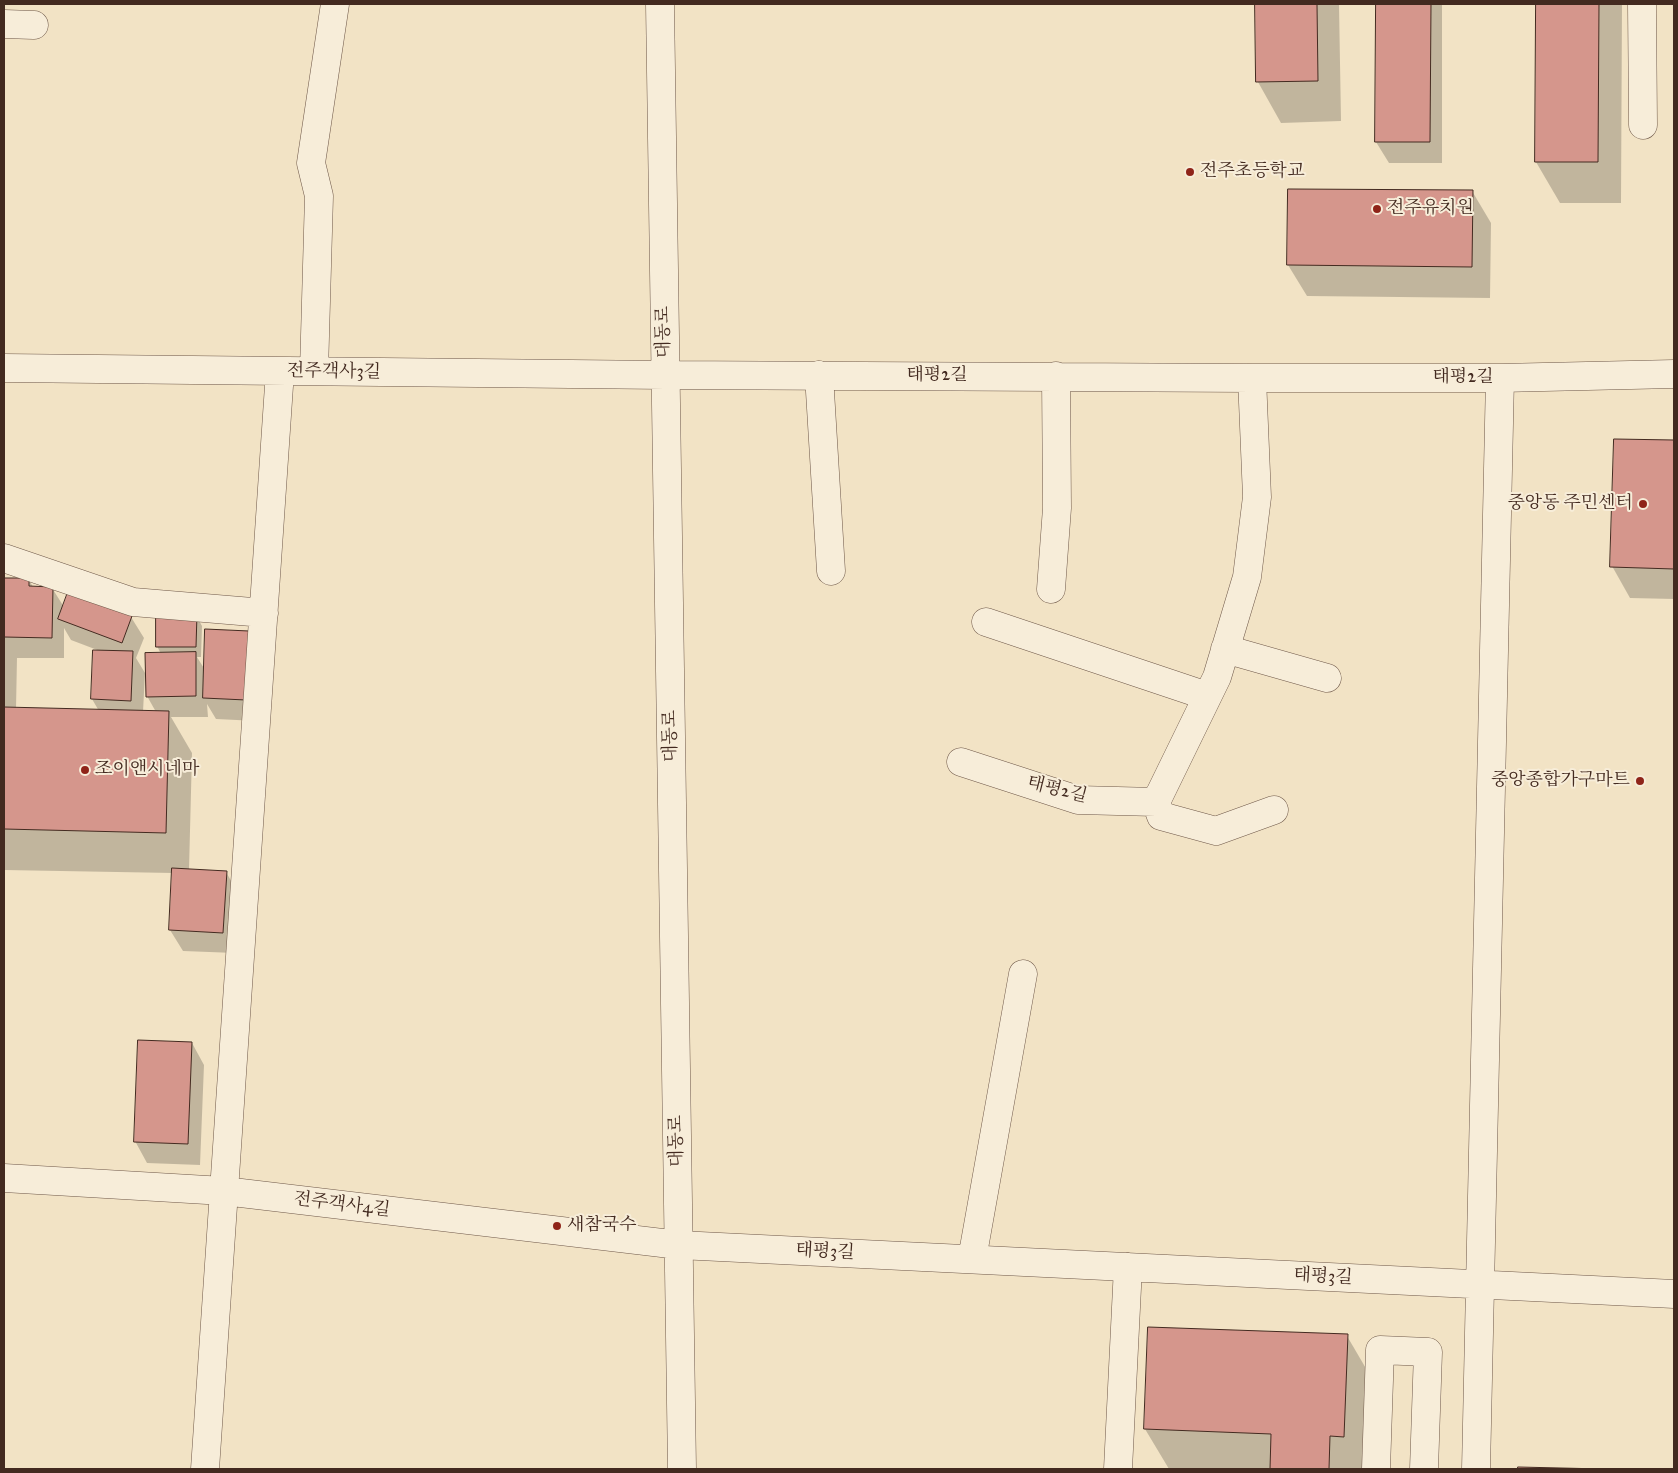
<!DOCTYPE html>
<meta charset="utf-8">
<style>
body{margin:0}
#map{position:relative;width:1678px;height:1473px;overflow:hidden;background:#f2e3c5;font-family:"IM FELL Great Primer",serif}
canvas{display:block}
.frame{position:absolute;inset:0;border:5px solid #432a20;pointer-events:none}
</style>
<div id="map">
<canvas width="1678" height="1473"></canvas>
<div class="frame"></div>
</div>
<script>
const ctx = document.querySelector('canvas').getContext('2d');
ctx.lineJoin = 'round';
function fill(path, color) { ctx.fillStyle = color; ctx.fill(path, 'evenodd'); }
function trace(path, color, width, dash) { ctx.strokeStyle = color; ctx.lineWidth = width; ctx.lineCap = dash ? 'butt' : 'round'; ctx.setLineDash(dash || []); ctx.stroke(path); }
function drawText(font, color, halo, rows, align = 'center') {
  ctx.font = font + ' "IM FELL Great Primer","Noto Serif KR",serif'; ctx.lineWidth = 4; ctx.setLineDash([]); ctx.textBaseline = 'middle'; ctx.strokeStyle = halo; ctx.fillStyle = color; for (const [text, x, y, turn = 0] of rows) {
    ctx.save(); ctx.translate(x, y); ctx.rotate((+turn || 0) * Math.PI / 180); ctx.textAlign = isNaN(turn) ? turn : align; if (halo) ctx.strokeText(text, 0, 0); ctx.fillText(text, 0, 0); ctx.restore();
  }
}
fill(new Path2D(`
 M1256,4H1339L1341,121L1281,123L1258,82Z
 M1377,4H1442V163H1389L1376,142Z
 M1537,4H1622L1621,203H1560L1536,162Z
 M1472,191L1491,223L1490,298L1307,296L1288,265Z
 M4,293V294L5,339H4Z
 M1615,440L1674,442V599L1630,598L1612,566Z
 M4,579L29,580L33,587L52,588L64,607L131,617L144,638L136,658L145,673L143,712H156L147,696L161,654L157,646L196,615L202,626L201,657H197L205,670L207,630L257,721L216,719L207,704L208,717H171L192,753L189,870L226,872L238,893L235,953L183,951L170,930L173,873L4,870ZM64,628L71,640L100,651L92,699L99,711L16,709L17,658H64Z
 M192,1043L204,1065L200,1165L147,1163L135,1141Z
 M1347,1336L1371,1377L1367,1469H1169L1145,1429Z`), '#0003');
const building = new Path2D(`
 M1255,4H1317L1318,81L1256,82Z
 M1376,4H1431L1430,142H1375Z
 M1536,4H1599L1598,162H1535Z
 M1288,189L1473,190L1472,267L1287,265Z
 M1614,439L1674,440V569L1610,567Z
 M4,578H29V586L53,587L52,638L4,637Z
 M68,592L132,616L122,643L58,619Z
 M156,614H197L196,647H156Z
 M205,629L249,631L246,700L203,698Z
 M93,650L133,651L131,701L91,699Z
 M196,652V696L146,697L145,653Z
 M4,707L169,711L166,833L4,829Z
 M172,868L227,871L223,933L169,930Z
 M138,1040L192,1042L188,1144L134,1142Z
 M1148,1327L1348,1334L1344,1437L1330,1436L1329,1469H1270L1271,1434L1144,1429Z
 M1518,1467L1603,1469H1518Z`);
fill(building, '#d5968c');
trace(building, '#432a20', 1);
const minor = new Path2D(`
 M660,4L682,1469
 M1642,4L1643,125
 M4,24L34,25
 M4,368L665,375L1252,378H1500L1674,374
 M314,371L319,196L311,163L335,4
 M819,375L831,571
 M4,558L133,602L264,613
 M1051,589L1057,508L1056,376
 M986,622L1207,696
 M1225,649L1327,678
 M961,762L1078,800L1156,802L1217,677L1247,577L1257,497L1252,378
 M1156,802L1161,816L1216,831L1274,810
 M4,1178L224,1191L679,1245L1674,1294
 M972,1259L1023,974
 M205,1469L280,371
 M1118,1469L1128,1267
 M1376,1469L1380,1350L1428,1352L1424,1469
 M1476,1469L1500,378`);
trace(minor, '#6f5849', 29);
trace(minor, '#f7edd9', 28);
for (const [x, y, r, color] of [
 [1190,172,5,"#8f2418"],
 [1377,209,5,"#8f2418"],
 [1643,504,5,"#8f2418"],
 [85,770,5,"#8f2418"],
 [1640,781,5,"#8f2418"],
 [557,1226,5,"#8f2418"]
]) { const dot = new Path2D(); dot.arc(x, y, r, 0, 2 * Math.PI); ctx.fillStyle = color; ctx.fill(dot); trace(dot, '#f7edd9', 2); }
drawText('18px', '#432a20', '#f7edd9', [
 ["전주초등학교",1200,172],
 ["전주유치원",1387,209],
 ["중앙동 주민센터",1633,504,"right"],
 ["조이앤시네마",95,770],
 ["중앙종합가구마트",1630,781,"right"],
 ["새참국수",567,1226]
], 'left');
drawText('18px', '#432a20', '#f7edd9', [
 ["대동로",664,332,-91],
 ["전주객사3길",334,372,1],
 ["태평2길",937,376],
 ["태평2길",1463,378],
 ["대동로",671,736,-91],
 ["태평2길",1057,790,14],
 ["대동로",677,1141,-91],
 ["전주객사4길",342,1205,7],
 ["태평3길",825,1252,3],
 ["태평3길",1323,1277,3]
]);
</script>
